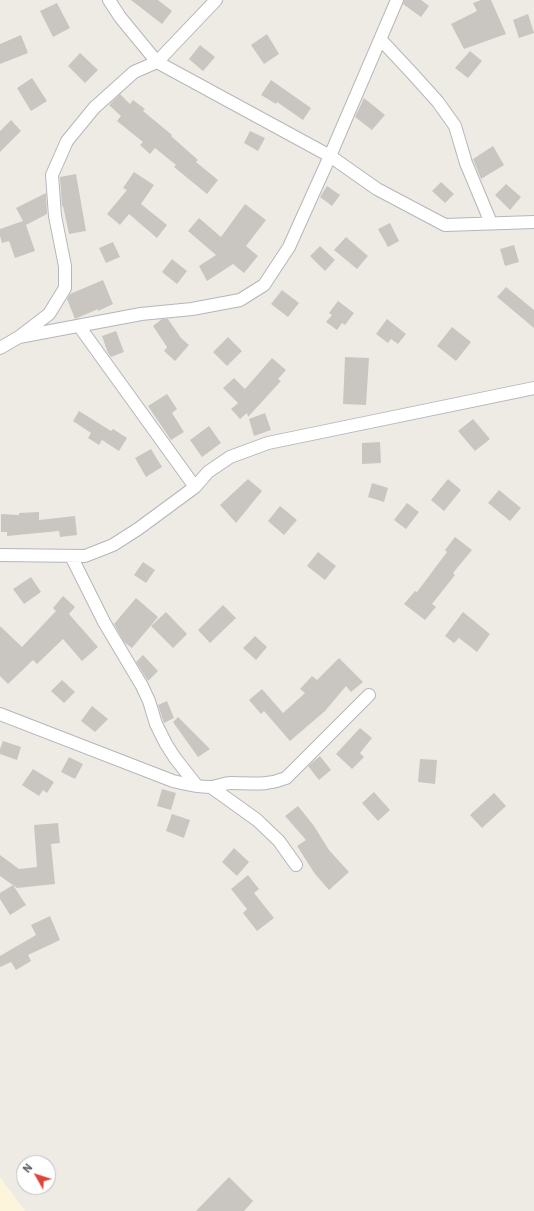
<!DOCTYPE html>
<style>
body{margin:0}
#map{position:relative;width:534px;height:1211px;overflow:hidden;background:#eeebe4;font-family:"IBM Plex Sans",sans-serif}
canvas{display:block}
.north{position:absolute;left:16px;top:1155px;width:40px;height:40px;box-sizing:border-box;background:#fff;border:1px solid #bebfc1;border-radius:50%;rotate:309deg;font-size:11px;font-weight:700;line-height:16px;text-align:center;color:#5c6064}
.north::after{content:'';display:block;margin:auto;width:14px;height:18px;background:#df4439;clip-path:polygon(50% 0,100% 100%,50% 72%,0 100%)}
</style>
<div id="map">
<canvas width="534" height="1211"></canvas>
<div class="north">N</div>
</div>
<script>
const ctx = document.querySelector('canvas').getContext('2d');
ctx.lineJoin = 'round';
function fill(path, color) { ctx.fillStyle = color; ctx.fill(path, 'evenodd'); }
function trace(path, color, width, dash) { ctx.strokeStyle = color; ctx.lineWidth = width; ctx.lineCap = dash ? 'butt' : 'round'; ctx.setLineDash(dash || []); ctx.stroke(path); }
fill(new Path2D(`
 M0,1177L25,1211H0Z`), '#fcf4db');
fill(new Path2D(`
 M131,0H158L172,11L162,24Z
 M404,0H421L429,6L421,17L403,4Z
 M481,0H491L506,34L464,49L451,24L477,11L473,3Z
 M57,3L70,28L53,37L40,11Z
 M528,14L534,33L519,38L513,20Z
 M267,34L279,54L264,64L251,45Z
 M21,35L28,53L0,64V44Z
 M200,45L215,57L203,71L189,59Z
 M470,51L482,61L468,78L455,68Z
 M80,53L98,70L85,83L68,66Z
 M32,78L47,101L31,111L17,88Z
 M271,80L311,108L303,120L277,102L276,104L261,95Z
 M120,94L130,104L133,100L145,109L143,111L172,135L171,136L198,160L196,162L218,180L207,194L174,167L176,165L155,148L150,154L140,145L143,142L117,121L121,116L109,105Z
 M364,98L385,115L372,130L355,117Z
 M11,120L21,131L0,152V131Z
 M250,131L265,138L258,151L244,143Z
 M493,146L504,165L481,179L473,159Z
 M134,172L154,185L141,204L167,225L157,238L129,214L120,225L107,214L127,190L123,188Z
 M76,174L86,231L69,234L63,206L62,207L60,177Z
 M441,182L454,194L445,203L432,191Z
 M506,184L521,197L510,210L495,195Z
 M327,186L340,195L332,206L320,197Z
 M46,193L47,214L26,225L35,251L15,258L9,241L2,243L0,236V229L23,221L16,208Z
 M245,204L266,220L246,246L258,256L244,273L233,264L207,281L199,266L216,255L188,231L199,218L221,237Z
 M390,223L399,241L388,247L378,229Z
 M346,237L368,256L357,269L334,250Z
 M113,242L120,257L106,263L99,248Z
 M514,245L519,262L505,266L500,249Z
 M320,246L335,260L325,271L310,256Z
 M172,259L187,271L177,284L162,272Z
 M103,280L113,304L98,311V309L75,319L67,299L70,294Z
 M506,287L534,310V328L497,297Z
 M282,290L299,303L288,317L271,304Z
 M338,301L354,313L345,325L342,323L337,330L326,322L332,315L329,313Z
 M162,319H168L181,338L189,345L175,361L164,351L167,347L153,326Z
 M387,319L406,334L398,344L391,339L388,343L376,334Z
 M452,327L471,342L456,361L437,346Z
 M116,331L124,352L111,357L108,353L102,336Z
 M228,337L242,351L227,366L213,352Z
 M345,357L369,358L366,405L343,404Z
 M272,358L286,370L278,379L281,381L248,417L247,413L240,419L231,409L238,403L223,388L234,378L245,389Z
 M167,394L177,409L172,413L184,432L171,440L148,406Z
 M79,411L111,431L113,429L127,438L119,451L102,440L99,445L88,438L91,433L73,421Z
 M265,413L271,430L254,436L249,419Z
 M473,419L490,439L475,451L458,431Z
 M209,426L221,443L202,457L190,440Z
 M380,442L381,463L362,464V443Z
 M151,449L162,467L146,477L135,458Z
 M248,479L262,491L236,523L220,505Z
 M448,479L461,490L444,511L431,500Z
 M372,483L388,488L384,502L368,497Z
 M499,490L521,508L510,521L488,503Z
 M407,503L419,512L406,529L394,520Z
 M280,506L297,520L284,535L268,521Z
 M39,512V520L75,516L77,535L60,537L59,531L7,536V532H1V514L19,515V513Z
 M455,537L472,550L453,573L455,575L432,604L436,607L425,620L404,604L415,591L417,592L447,552L445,550Z
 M318,552L336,566L325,580L307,566Z
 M143,562L155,570L146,583L134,575Z
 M31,577L41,592L24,604L13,589Z
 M63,596L75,607L69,614L98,647L82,661L63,639L37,664L33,660L8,684L0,676V626L22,647L56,611L53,608Z
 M136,598L158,617L132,648L124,642L114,624Z
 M223,605L236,618L210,643L198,630Z
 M166,612L187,634L173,648L151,626Z
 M463,612L490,634L477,652L459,638L454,643L445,636Z
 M255,636L267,647L256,660L243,648Z
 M143,655L158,671L148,681L136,662Z
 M339,658L363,682L351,692L346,686L325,711L290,741L264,711L261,714L249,700L262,689L283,713L305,693L300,689L312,676L317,680Z
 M62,680L75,692L64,703L51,691Z
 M167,701L174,718L164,723L158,705Z
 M92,706L108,719L95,732L81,721Z
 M178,717L210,749L198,757L173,722Z
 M360,728L372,738L360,753L364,757L352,769L336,754Z
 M3,741L21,747L17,760L0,754V749Z
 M320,756L331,770L319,780L308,766Z
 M69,757L83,764L75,779L61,772Z
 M420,759L437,760L435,784L418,782Z
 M33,769L54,782L47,793L43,790L39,796L22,785Z
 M162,789L176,793L171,810L157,806Z
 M374,792L390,810L378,821L362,803Z
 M494,793L506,806L482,828L470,815Z
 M298,806L314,826L329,850L349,872L329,890L315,874L297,846L306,840L285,816Z
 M172,814L190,820L184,838L166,831Z
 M58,823L60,843L51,844L55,884L17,888L0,876V855L19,869L37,867L34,825Z
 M234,848L249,862L237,876L222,862Z
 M248,875L259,889L254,893L274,918L257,931L243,913L247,909L231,889Z
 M13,885L26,905L10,915L0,899V893Z
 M50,916L60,940L28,955L31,961L16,970L11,962L0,967V956L36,935L31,925Z
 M229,1177L253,1201L244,1211H196Z`), '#c9c6c1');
const street = new Path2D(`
 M109,0L120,17L157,62L330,156L377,189L445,225L534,222
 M381,40L411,72L438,102L455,126L466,163L491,223
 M79,326L195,487
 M19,337L141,314L192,309L240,300L264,285L289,247L330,156L397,0
 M0,348L19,337L49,314L65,288V266L55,216L52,175L67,141L94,108L134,72L157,62L216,0
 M0,555L85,556L113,545L138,529L195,487L208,472L230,457L268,443L534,388
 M71,556L104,622L142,686L149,701L156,724L166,744L175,758L197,786
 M0,714L173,781C185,784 198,787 210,787C217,787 224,783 231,783C252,783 266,786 286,778L369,695
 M211,787L257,820L279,841L296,865`);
trace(street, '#b4b6ba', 14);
trace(street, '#fff', 12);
</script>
